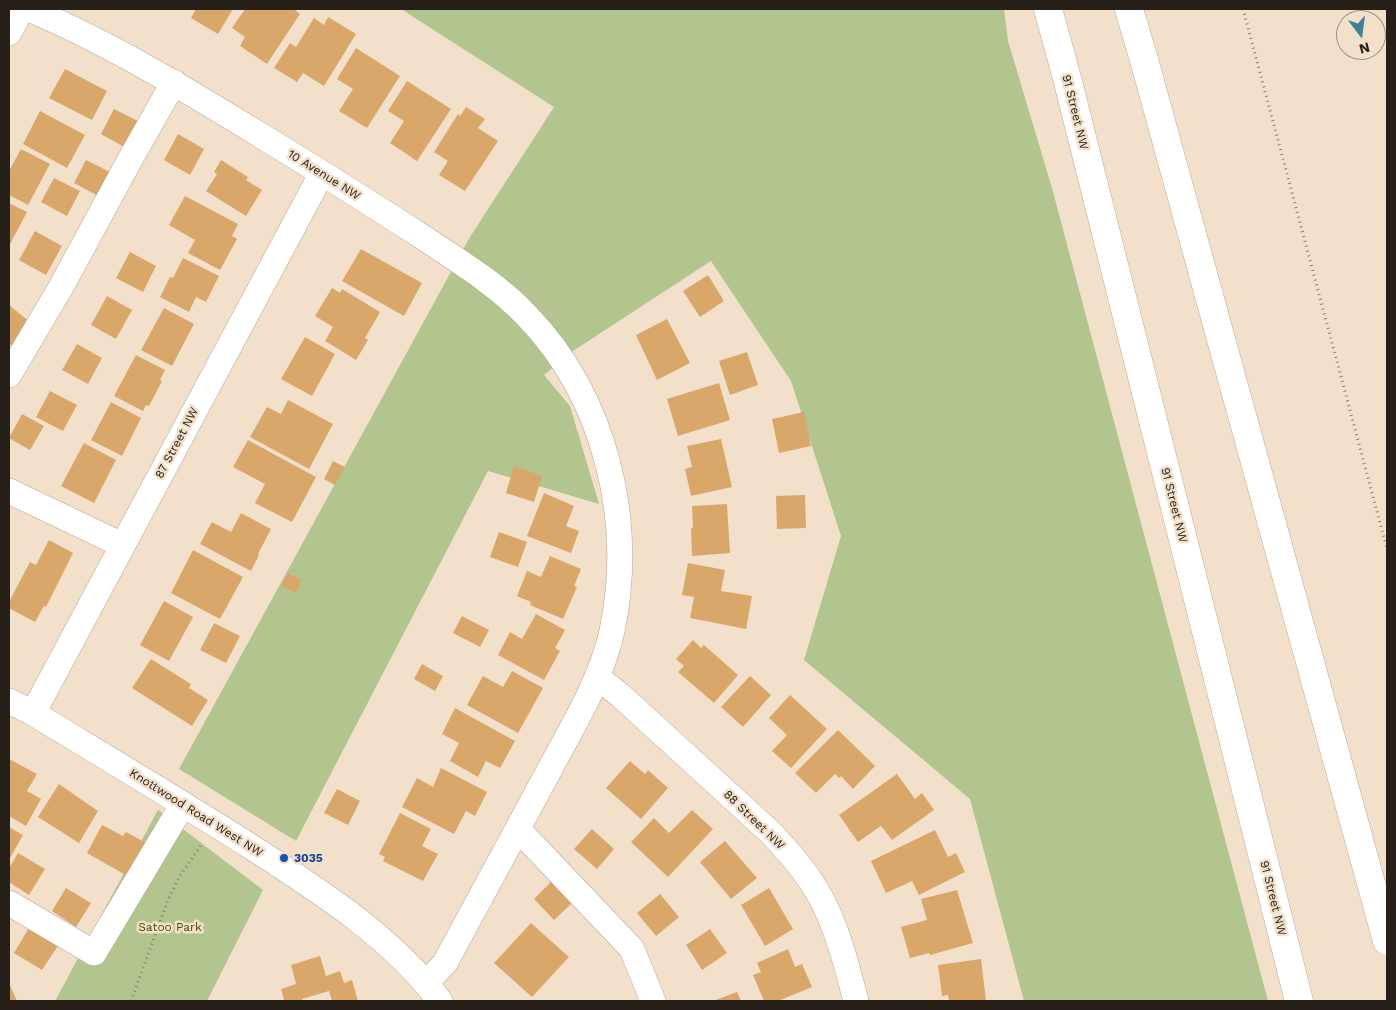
<!DOCTYPE html>
<style>
body{margin:0}
#map{position:relative;width:1396px;height:1010px;overflow:hidden;background:#f3e0ca;font-family:"Work Sans",sans-serif}
canvas{display:block}
.frame{position:absolute;inset:0;border:10px solid #272018;pointer-events:none}
.north{position:absolute;left:1336px;top:10px;width:50px;height:50px;box-sizing:border-box;background:#f3e0ca;border:1px solid #a19383;border-radius:50%;rotate:165deg;font-size:14px;font-weight:700;line-height:20px;text-align:center;color:#272018}
.north::after{content:'';display:block;margin:auto;width:18px;height:22px;background:#408194;clip-path:polygon(50% 0,100% 100%,50% 72%,0 100%)}
</style>
<div id="map">
<canvas width="1396" height="1010"></canvas>
<div class="frame"></div>
<div class="north">N</div>
</div>
<script>
const ctx = document.querySelector('canvas').getContext('2d');
ctx.lineJoin = 'round';
function fill(path, color) { ctx.fillStyle = color; ctx.fill(path, 'evenodd'); }
function trace(path, color, width, dash) { ctx.strokeStyle = color; ctx.lineWidth = width; ctx.lineCap = dash ? 'butt' : 'round'; ctx.setLineDash(dash || []); ctx.stroke(path); }
function drawText(font, color, halo, rows, align = 'center') {
  ctx.font = font + ' "Work Sans",sans-serif'; ctx.lineWidth = 5; ctx.setLineDash([]); ctx.textBaseline = 'middle'; ctx.strokeStyle = halo; ctx.fillStyle = color; for (const [text, x, y, turn = 0] of rows) {
    ctx.save(); ctx.translate(x, y); ctx.rotate((+turn || 0) * Math.PI / 180); ctx.textAlign = isNaN(turn) ? turn : align; if (halo) ctx.strokeText(text, 0, 0); ctx.fillText(text, 0, 0); ctx.restore();
  }
}
fill(new Path2D(`
 M401,9H1004L1008,41L1052,188L1268,1001H1024L970,799L804,660L841,536L791,381L711,261L573,351L544,375L570,406L599,504L488,471L296,841L179,769L470,237L554,107Z
 M158,810L263,890L207,1001H55Z`), '#b2c58e');
fill(new Path2D(`
 M196,9H233L218,34L191,18Z
 M245,9H294L300,14L267,64L240,46L245,37L232,28Z
 M328,17L356,34L324,86L303,73L297,82L274,68L290,43L296,47L314,18L324,25Z
 M356,48L400,76L367,128L339,111L353,89L337,79Z
 M65,69L107,91L92,120L49,98Z
 M407,81L451,109L417,161L390,143L404,121L388,111Z
 M466,107L485,119L478,128L498,141L465,191L439,175L448,161L434,152L458,114L460,116Z
 M114,109L140,122L126,148L101,134Z
 M40,111L85,135L67,168L23,144Z
 M178,134L204,149L190,175L164,160Z
 M21,149L50,164L28,205L9,195V171Z
 M86,160L112,173L100,197L74,183Z
 M221,160L248,177L246,180L262,190L246,216L206,191L217,174L214,172Z
 M54,178L80,191L67,216L41,202Z
 M185,196L238,224L232,236L237,239L220,270L188,253L195,240L169,225Z
 M9,203L27,212L9,246Z
 M35,231L62,246L46,275L19,260Z
 M361,249L422,283L404,316L342,281Z
 M130,252L156,266L143,292L116,278Z
 M183,258L219,276L206,302L196,297L189,312L160,297L170,277L173,278Z
 M708,275L724,301L700,317L683,291Z
 M332,288L340,293L342,289L380,312L365,338L368,340L356,360L325,341L333,327L315,316Z
 M107,296L132,310L116,339L91,325Z
 M9,305L31,323L12,346L9,343Z
 M164,308L194,324L172,366L141,350Z
 M667,319L690,363L657,380L636,335Z
 M305,337L335,354L312,396L281,379Z
 M77,344L102,358L88,384L62,370Z
 M747,352L758,385L730,395L719,361Z
 M136,355L165,370L160,380L162,381L149,406L146,405L143,411L114,396Z
 M719,383L730,420L678,436L667,399Z
 M50,391L77,405L63,431L36,417Z
 M288,400L333,424L309,469L250,437L267,407L281,414Z
 M111,402L141,418L122,456L91,440Z
 M804,412L811,446L779,453L772,419Z
 M22,414L44,426L30,450L9,438Z
 M721,439L732,487L691,496L685,469L692,467L687,446Z
 M248,440L316,477L292,522L255,503L265,484L233,467Z
 M84,443L116,460L94,503L61,486Z
 M333,461L345,467L335,485L324,479Z
 M514,466L542,476L534,502L506,493Z
 M544,493L574,506L566,526L579,531L571,553L527,536Z
 M805,495L806,528L777,529L776,496Z
 M727,504L730,553L692,556L691,528H693L692,506Z
 M241,513L271,529L258,554L259,555L251,571L200,544L212,522L231,532Z
 M499,532L527,542L518,567L490,557Z
 M49,540L73,553L46,607L44,606L35,622L9,608V602L30,562L36,565Z
 M193,550L243,577L220,619L171,593Z
 M550,556L581,569L574,586L577,587L563,619L530,605L531,602L517,596L527,571L541,577Z
 M688,563L725,570L721,591L752,596L746,629L690,618L694,597L682,595Z
 M288,573L302,580L296,593L281,586Z
 M164,601L193,617L169,661L140,645Z
 M536,614L565,630L555,648L560,651L544,680L498,655L510,632L522,639Z
 M462,616L489,630L480,647L453,633Z
 M214,623L240,636L226,663L200,650Z
 M693,640L701,648L704,645L738,675L714,703L678,672L684,666L676,659Z
 M151,659L191,684L189,688L208,700L192,726L132,688Z
 M422,664L443,676L435,691L414,679Z
 M512,671L543,688L518,733L467,705L483,676L503,687Z
 M750,676L771,695L743,727L721,707Z
 M790,695L827,729L791,768L772,751L787,735L769,718Z
 M455,708L515,741L500,768L486,761L478,777L450,761L459,743L442,734Z
 M838,730L875,766L853,789L841,776L839,778L835,774L816,793L795,773Z
 M9,759L37,774L27,791L41,799L26,826L9,816Z
 M630,761L645,774L648,770L668,788L641,819L606,788Z
 M441,768L487,792L475,816L466,811L454,834L402,807L417,778L433,787Z
 M897,774L915,799L922,793L934,810L892,840L881,826L858,842L839,815Z
 M59,784L98,811L79,843L38,817Z
 M337,789L360,801L348,825L324,813Z
 M692,810L713,829L668,877L631,842L654,818L669,833Z
 M400,813L431,829L422,846L438,854L423,881L383,861L385,857L379,854Z
 M102,825L123,836L126,832L150,845L131,878L87,853Z
 M9,827L23,835L9,860Z
 M592,829L614,849L597,869L574,849Z
 M935,830L948,857L956,853L965,872L919,895L912,881L886,893L871,861Z
 M725,841L757,878L731,899L700,862Z
 M18,853L45,869L29,895L9,882V868Z
 M553,880L574,901L554,920L534,899Z
 M66,888L91,903L76,927L52,911Z
 M769,888L793,929L765,946L741,905Z
 M957,890L973,943L930,955L929,953L910,958L901,927L927,920L921,899Z
 M660,894L679,917L656,936L637,913Z
 M531,923L569,957L532,997L494,963Z
 M30,926L59,944L42,970L14,953Z
 M710,929L727,953L702,970L686,945Z
 M788,949L795,967L802,964L812,987L778,1001H764L753,975L761,972L757,963Z
 M320,956L326,976L340,971L344,983L352,980L358,1001H332L329,991L302,999V1001H281L284,1000L281,989L296,984L291,965Z
 M981,959L986,1001H949L948,995L942,996L938,965Z
 M9,983L17,1001H9Z
 M737,992L741,1001H713Z`), '#d9a76a');
const minor = new Path2D(`
 M29,9C123,49 209,104 296,157C337,182 377,208 418,234C455,259 496,283 527,316C606,398 635,521 612,631C601,680 574,724 551,767C516,833 480,898 445,963L426,983
 M9,33L22,9
 M9,375L61,287L132,156L174,82
 M9,491L122,545
 M597,677L620,695L771,833C784,847 797,861 808,877C834,913 845,959 856,1001
 M9,701L33,713C107,758 181,802 253,848C321,892 391,936 440,1001
 M33,713L322,173
 M518,829L632,949L653,1001
 M9,903L94,953L183,804`);
const major = new Path2D(`
 M1048,9L1067,78L1299,1001
 M1129,9L1146,67L1387,941`);
trace(minor, '#b8a691', 26);
trace(major, '#b8a691', 29);
trace(new Path2D(`
 M1243,9L1387,549
 M131,1001L168,900L179,877L202,844`), '#8c7f70', 3, [1, 4]);
trace(minor, '#fff', 25);
trace(major, '#fff', 28);
for (const [x, y, r, color] of [
 [284,858,5,"#1a4fb4"]
]) { const dot = new Path2D(); dot.arc(x, y, r, 0, 2 * Math.PI); ctx.fillStyle = color; ctx.fill(dot); trace(dot, '#f3e0ca', 2); }
drawText('12px', '#272018', '#f3e0ca', [
 ["91 Street NW",1075,112,76],
 ["10 Avenue NW",324,175,32],
 ["87 Street NW",177,443,-62],
 ["91 Street NW",1174,505,76],
 ["Knottwood Road West NW",196,813,32],
 ["88 Street NW",754,820,44],
 ["91 Street NW",1273,898,76]
]);
drawText('bold 12px', '#164399', '#f3e0ca', [
 ["3035",294,858]
], 'left');
drawText('12px', '#3f5200', '#f3e0ca', [
 ["Satoo Park",170,927]
]);
</script>
